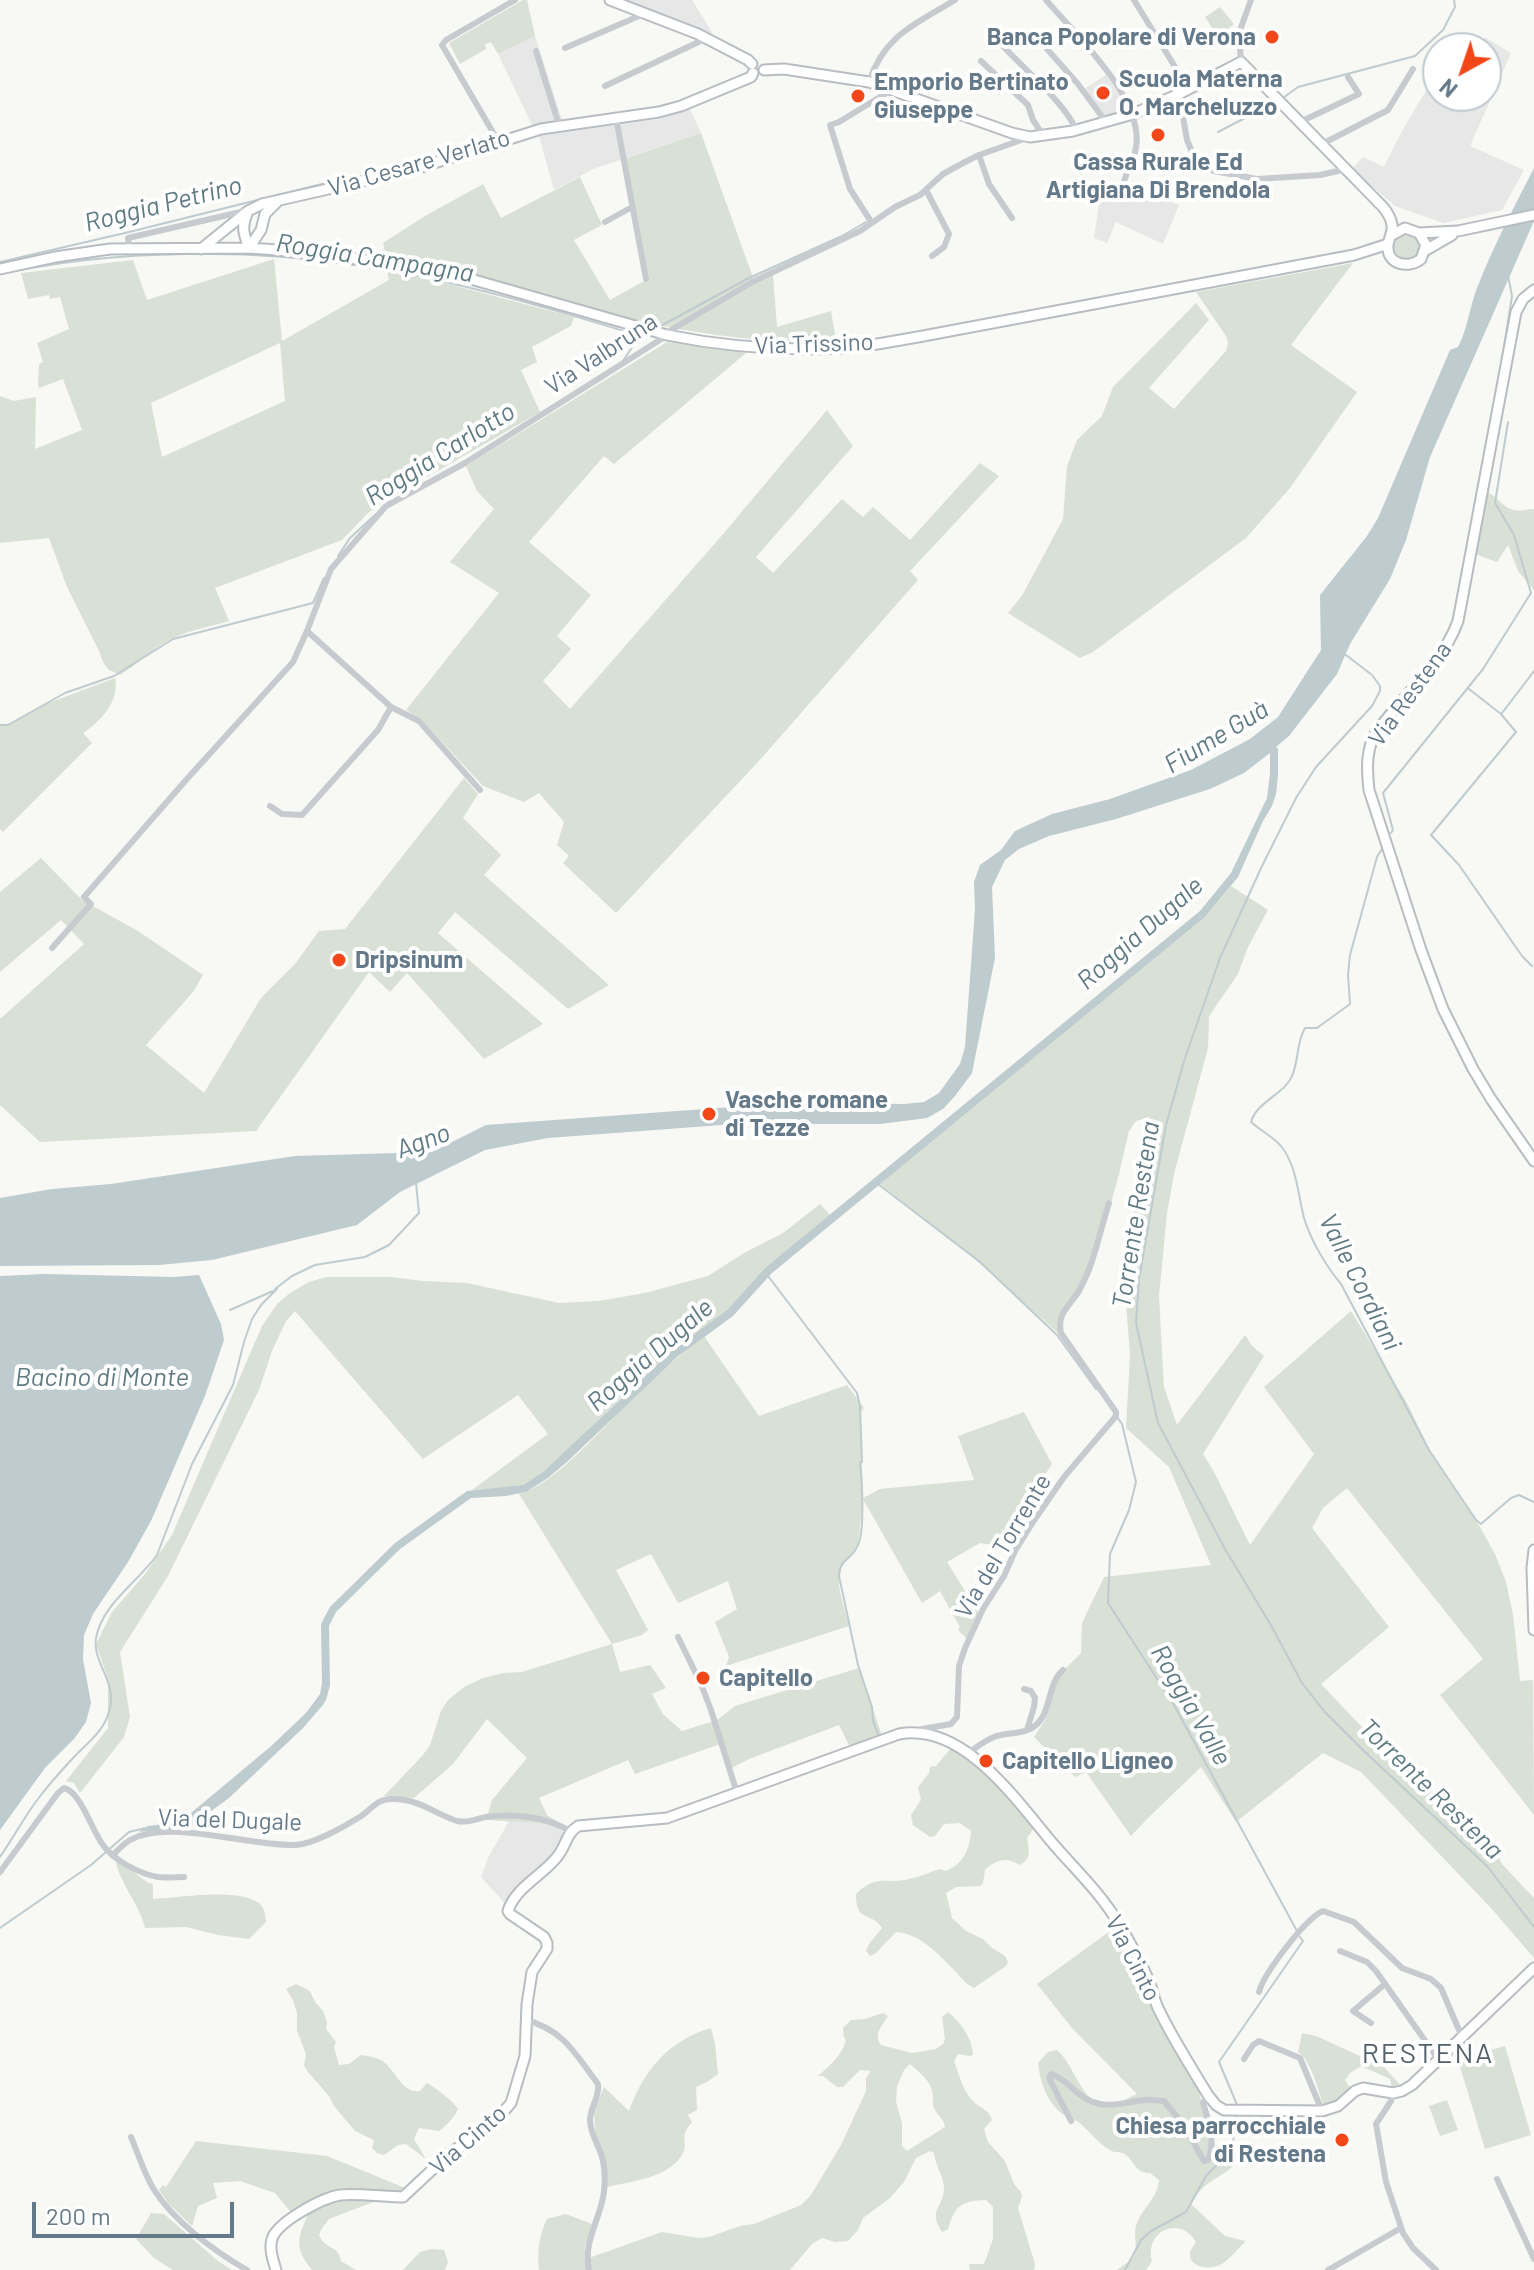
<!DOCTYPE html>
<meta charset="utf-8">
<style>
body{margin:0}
#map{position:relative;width:1534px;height:2270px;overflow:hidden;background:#f8f8f5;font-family:Barlow,sans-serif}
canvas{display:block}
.north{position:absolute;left:1422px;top:32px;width:80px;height:80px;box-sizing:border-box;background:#fff;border:2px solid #c1c9d0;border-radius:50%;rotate:220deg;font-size:22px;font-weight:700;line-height:32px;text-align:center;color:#647989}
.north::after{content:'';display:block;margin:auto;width:28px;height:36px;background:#f3471a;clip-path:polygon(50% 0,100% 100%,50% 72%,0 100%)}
.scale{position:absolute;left:32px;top:2202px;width:202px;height:36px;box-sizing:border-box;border:4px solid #647989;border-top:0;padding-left:10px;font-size:24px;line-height:28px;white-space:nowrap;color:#647989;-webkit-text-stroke:6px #fff;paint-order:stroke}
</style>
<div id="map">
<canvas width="1534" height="2270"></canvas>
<div class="north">N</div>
<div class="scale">200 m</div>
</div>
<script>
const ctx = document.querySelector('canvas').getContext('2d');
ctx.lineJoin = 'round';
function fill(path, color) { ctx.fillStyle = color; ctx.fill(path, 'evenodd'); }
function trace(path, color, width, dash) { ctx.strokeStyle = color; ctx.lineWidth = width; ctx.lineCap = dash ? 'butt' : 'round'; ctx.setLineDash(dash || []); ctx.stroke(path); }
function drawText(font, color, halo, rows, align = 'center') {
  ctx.font = font + ' Barlow,sans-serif'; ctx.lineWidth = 8; ctx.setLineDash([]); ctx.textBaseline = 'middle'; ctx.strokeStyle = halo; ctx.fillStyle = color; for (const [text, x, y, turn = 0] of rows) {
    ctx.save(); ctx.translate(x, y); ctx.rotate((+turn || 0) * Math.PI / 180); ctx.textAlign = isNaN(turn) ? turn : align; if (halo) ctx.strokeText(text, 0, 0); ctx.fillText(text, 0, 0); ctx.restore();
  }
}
fill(new Path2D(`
 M624,0H692L713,34L677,19Z
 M535,36L562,120L533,127L498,54Z
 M1458,38H1486L1511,53L1470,146L1524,170L1502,210L1443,223L1395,206L1352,169L1363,157L1384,167L1401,133L1438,70V96H1486V48H1452Z
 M1106,75L1129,110L1105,118L1084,89Z
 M690,109L701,133L593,169L554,190L539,136L660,119Z
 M1129,184L1179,205L1163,244L1116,222L1107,243L1094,238L1101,190H1104V188H1114Z
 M509,1821L538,1823L569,1829L565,1854L516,1900L511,1910L481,1877L488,1858Z`), '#e6e7e6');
fill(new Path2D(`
 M523,0H527L535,36L498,54L491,42L485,44L486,49L460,64L449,43Z
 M1220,7L1234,24L1218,37L1205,17Z
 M701,133L755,283L773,275L777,327L831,311L836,340C767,345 700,334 632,320L386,257L383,243L425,216L483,184L501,218L580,177L602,225L574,240L610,300L646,280L624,159Z
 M1393 248a13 13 0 1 1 26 0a13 13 0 1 1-26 0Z
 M274,259L282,341L389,280L387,271L448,284L574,317L571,326L532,347L537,362L521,370L540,412L382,503L368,513L342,540L215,588L229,621C209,627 186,631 167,641C150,651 136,665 120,675L109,670L104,664L99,651L67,587L49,538L0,543V396L14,401L36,397L35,449L82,430L63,379L39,388L38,385L39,364L43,362L37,343L69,329L60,297L50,299L49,295L28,299L21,273L133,260L147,300ZM280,343L285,401L162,457L151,403Z
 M1353,263L1291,345L1357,392L1290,488L1246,538L1093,652L1080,658L1008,613L1023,594L1063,519L1067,466L1077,440L1102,416L1113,387L1196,303L1209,320L1149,388L1174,409L1226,351L1228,343L1226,336L1196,292Z
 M667,342L746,353L614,464L604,456L529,542L591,595L557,636L571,649L543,681L570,709L724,533L827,410L853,446L756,557L773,573L842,499L863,517L873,507L910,540L980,463L999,476L910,571L918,580L758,762L616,913L563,863L569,856L557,845L564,822L539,793L524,802L483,786L421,719L406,710L499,593L450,562L494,509L477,491L466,466Z
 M1487,492C1497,496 1503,508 1514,510C1521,512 1527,509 1534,509V590L1518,571L1508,545L1497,562L1475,554Z
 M115,678C120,701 101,721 83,733L92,743L3,832L0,829V726L11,723L43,705Z
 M464,778L478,794L463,818L501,855L484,875L609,985L568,1009L455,912L438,933L543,1024L484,1059L407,973L390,992L369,972L256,1131L40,1142L0,1105V1019L84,944L61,920L0,972V892L41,858L82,900L138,931L203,975L193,992L146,1045L204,1093L261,998L295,964L319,931L345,929Z
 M1231,886L1268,910L1248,947L1238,974L1209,1016L1208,1048L1174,1174L1167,1213L1159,1296L1164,1387L1177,1425L1245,1335L1252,1346L1264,1356L1203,1454L1213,1470L1250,1545L1314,1454L1264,1387L1351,1311L1407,1403L1434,1459L1480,1527L1495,1554L1506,1582L1513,1614L1520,1681L1533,1680L1534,1815L1440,1695L1483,1659L1347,1488L1323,1508L1312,1528L1389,1627L1321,1684L1358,1723L1495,1851L1502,1864L1534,1898V1958L1491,1908L1361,1772L1323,1753L1236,1822L1201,1767L1147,1819L1131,1836L1086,1772L1075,1777L1034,1737L1045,1720L1058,1676L1081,1653L1082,1623L1104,1577L1211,1565L1169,1467L1126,1428L1130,1356L1125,1288L1132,1221L1146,1157L1149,1117L1136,1121L1129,1131L1119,1174L1092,1271L1081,1294L1063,1315L1058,1333L967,1252L880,1184L1205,917Z
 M820,1204L830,1215L766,1267L727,1310L634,1385L563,1455L543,1472L523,1485L505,1488L472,1490L548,1434L518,1395L423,1459L295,1311L286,1321L272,1351L259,1390L168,1576L120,1652L130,1717L124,1737L80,1793L74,1783L66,1781L108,1728V1679L96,1644L112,1612L145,1574L172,1535L262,1326L277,1304L290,1293L309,1282L326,1277H391L423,1281L467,1283L559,1303L599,1301L645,1293L708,1276L744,1253L783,1233Z
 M704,1336L759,1416L847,1385L864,1408L860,1413L863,1498L880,1489L974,1480L958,1436L1024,1412L1052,1464L1039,1484L1049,1491L1014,1548L980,1543L947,1562L981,1617L968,1640L958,1630L960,1627L940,1591L922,1603L863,1499L858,1543C854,1554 844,1560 840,1570C835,1583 846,1613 849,1626L726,1666L729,1657L715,1622L737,1609L728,1581L678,1603L651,1554L616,1570L648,1630L642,1635L612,1644L620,1672L650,1665L666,1688L652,1694L663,1714L682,1731L717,1720L735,1706L859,1668L882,1736L851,1749L839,1725L749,1759L730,1769L723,1743L635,1774L628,1760L539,1798L547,1815L569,1829L538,1823L486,1820L492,1800L527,1758L487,1719L453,1764L414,1798L384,1796L423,1755L430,1745L441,1711L448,1700L464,1687L483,1678L503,1673L522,1672L612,1644L519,1494C554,1486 610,1420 637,1393C658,1373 681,1354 704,1336Z
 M951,1748L999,1783L1034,1828L1027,1838C1029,1849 1032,1860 1019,1865C1007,1856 995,1860 985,1870L983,1883L981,1886L956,1887L946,1893L952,1918L966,1931L983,1939L992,1948L1005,1956L1008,1962L1006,1966L974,1988C965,1984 961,1977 955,1971C939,1954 919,1933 896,1932L875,1954L870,1956L866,1951L869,1944L882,1928C870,1910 856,1924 856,1894C877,1873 887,1885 909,1879C920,1877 930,1872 940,1869L945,1871C962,1866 970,1849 971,1831L960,1823L944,1824L935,1836L930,1837L913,1825L911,1815L921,1800L918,1787L929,1773L930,1767L936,1766Z
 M120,1862L147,1882L153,1884V1899C178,1898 240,1887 260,1904C265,1909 265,1915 266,1922L249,1939L218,1935L186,1927L145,1928C140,1905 122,1887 116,1863Z
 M1117,1926L1142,1977L1156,2015L1182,2059L1199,2092L1211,2145L1238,2149V2161C1220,2181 1205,2178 1191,2204L1225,2236L1246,2241C1238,2248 1231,2258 1222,2264C1212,2270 1190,2269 1190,2254C1190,2250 1194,2245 1196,2242C1179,2214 1144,2232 1152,2261L1146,2270H1117C1122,2266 1129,2262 1133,2258C1139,2250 1133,2235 1136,2226C1141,2209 1158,2198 1159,2180L1150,2173C1137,2174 1135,2163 1127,2156C1122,2150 1115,2154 1110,2150C1099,2144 1091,2133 1082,2125C1077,2120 1072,2120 1066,2116C1048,2106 1040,2082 1038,2063L1048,2052L1057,2050C1075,2066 1081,2102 1107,2108L1137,2094L1072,2028L1037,1984Z
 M296,1984L310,1991L315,2002L323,2011L327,2022L326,2029L336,2042L334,2047L339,2065L349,2064L361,2055C367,2056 375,2057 381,2060C396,2069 401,2094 420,2091L427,2083C437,2089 452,2100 458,2109C454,2118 447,2125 439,2131L419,2128L414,2139L426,2159L406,2144L398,2145L384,2155L377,2153L372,2148L374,2140L355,2131L334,2106L329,2096L308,2072L304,2065L306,2054L297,2031V2013L293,2000L286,1989Z
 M948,2012C961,2023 972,2037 973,2055L969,2056L958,2054L954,2061C959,2074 963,2093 975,2103C982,2109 988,2109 992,2120L984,2129L988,2142L1005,2161L1014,2184L1021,2192L1022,2197L1018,2208L1035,2264L1034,2270H970L969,2264H984L993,2239V2207L986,2200C960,2201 955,2206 948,2229L942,2232C928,2210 942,2209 944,2190C945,2178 935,2166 934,2153L930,2151L916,2158L904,2182L890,2198L863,2218L858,2230L848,2241L835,2242L822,2238L812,2244L790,2270H591L589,2258L662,2232L699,2238L709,2237L740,2226L754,2224L801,2205L811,2195L841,2145L866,2091V2078L871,2071L860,2070L843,2087H837L823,2076H818C830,2065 842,2056 846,2040L844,2038L843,2028L851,2020L865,2019L883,2013L888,2016C882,2026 873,2034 881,2045L912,2053L936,2049L943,2044L945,2039L942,2017ZM910,2064C920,2073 932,2081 933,2096C934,2104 931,2102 935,2110C939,2118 944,2118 945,2127L907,2151L902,2146V2123L896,2102L897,2086L904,2070Z
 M711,2028L715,2044L718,2074L707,2082L696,2087L697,2110L688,2115L692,2122C689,2126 686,2129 685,2133C683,2141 687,2145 683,2153C670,2178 632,2181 607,2187L595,2132L594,2111L604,2087L629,2111C643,2071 669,2040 711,2028Z
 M1302,2033L1316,2036L1384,2067L1402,2087L1392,2089L1390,2079L1361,2066L1350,2073L1345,2080L1351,2089L1338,2101L1324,2107C1318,2090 1312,2062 1298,2052Z
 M1505,2046L1531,2135L1485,2149L1458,2060Z
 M1447,2100L1458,2130L1440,2136L1429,2106Z
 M196,2141L327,2156L410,2190L389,2196L329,2219L322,2228L319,2235C326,2251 338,2244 341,2261L356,2270H312C290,2242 301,2236 310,2207L293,2215L275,2193L240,2181L213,2183L217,2198L198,2206L192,2226L168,2203L159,2190L163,2185L166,2187Z
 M151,2213L164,2214L218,2261L232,2270H173L154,2258L136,2239Z
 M566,2214L592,2224L585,2247L587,2270H539C537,2252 539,2235 547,2219Z
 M431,2249L444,2250L448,2262L445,2270H403L420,2252Z`), '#d9e0d5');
fill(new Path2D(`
 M1534,168V221L1430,457L1406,540L1390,579L1350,644L1337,674L1289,736L1276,747L1278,749V775L1276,794L1272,806L1263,821L1238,877L1205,917L772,1273L733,1316L677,1357L568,1461L548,1478L526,1492L506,1496L471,1498L400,1549L336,1612L329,1626L330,1685L326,1700L322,1706L303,1728L229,1798L185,1830L167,1829L139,1832L148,1826L164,1824L191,1813L270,1747L306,1713L320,1694L322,1683L321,1624L330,1607L395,1543L467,1491L523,1485L543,1472L672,1351L727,1310L766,1267L1200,911L1231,873L1267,798L1270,774V753L1244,773L1210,789L1116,819L1049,836L1019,849L1005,860L992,887L995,958L972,1073L955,1096L943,1109L927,1118L880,1124H735L548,1138L485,1150L400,1192L357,1225L212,1260L159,1265L0,1266V1198L52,1189L111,1184L295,1156L432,1152L486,1125L800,1102L904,1104L924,1102L939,1093L960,1064L965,1047L975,909L974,882L980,865L1001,850L1015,831L1052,814L1110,799L1191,770L1250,739L1278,717L1321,650L1320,595L1367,536L1378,518L1450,350L1458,347C1467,331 1470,306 1477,288C1493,247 1514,207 1534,168Z
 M45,1274L174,1277L199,1275L221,1324L224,1340L205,1396L151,1521L128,1562L93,1614L84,1635L83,1659L91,1703L86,1722L74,1739L45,1768L0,1830V1276Z`), '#becbcf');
trace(new Path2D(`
 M1283,98L1298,87L1415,56L1443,30L1455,7L1454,0
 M1218,132L1274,103
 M0,262L129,232L334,181
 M0,274C117,249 250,248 368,267C461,282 553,309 643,337
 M657,328L749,278L842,236L866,222
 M623,361L635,343L648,334
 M1501,367L1512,296L1508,275
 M338,556L350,538L376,514
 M1346,655L1372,675L1380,686V691L1372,706L1316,767L1296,798L1262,866L1220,958L1184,1061L1166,1125L1139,1279L1136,1323L1158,1423L1225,1549L1272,1627L1302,1683L1324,1711L1364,1751L1487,1866L1534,1927
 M1469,689L1501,714L1516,732L1431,835L1459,865L1522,956L1532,966
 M1502,713L1534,671
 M0,725H8L65,693L114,676L173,639L313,603L324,578
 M1391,833L1393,830L1383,793L1483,669L1531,593L1514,535L1495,503L1508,422
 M1383,847L1377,857L1350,955L1348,975L1350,1004L1317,1028H1305C1296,1043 1299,1061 1292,1076C1285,1094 1257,1101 1251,1122C1260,1130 1273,1137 1281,1146C1297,1166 1298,1195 1304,1218C1311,1241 1326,1266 1341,1284L1429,1450L1476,1520L1481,1524L1511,1498L1519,1495L1534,1502
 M878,1184L980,1262L1057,1335L1096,1389
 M768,1276L857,1393L860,1406L862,1462L860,1463C862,1480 865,1530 858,1545C853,1559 839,1559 839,1576L858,1665L872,1707L873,1721L878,1734
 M230,1310L273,1291
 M1117,1417L1122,1424L1136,1482L1129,1510L1110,1554L1108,1603L1174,1705L1297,1931
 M0,1857C14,1837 25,1815 41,1795C51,1782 62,1770 73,1758C85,1745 102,1733 108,1715C120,1683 92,1664 96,1638C102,1604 138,1582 157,1555L192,1464L233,1385L244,1342L252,1319L261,1305L277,1289H275L292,1276L315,1265L365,1257L389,1245L419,1213L416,1183
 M0,1928L91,1865L129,1832L146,1828
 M1238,2107L1219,2062L1303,1941L1300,1937
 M1125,2270L1141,2240L1151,2231L1186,2212L1206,2176L1232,2149L1237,2113`), '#becbcf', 2);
const secondary = new Path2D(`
 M610,0L698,34L748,60L752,64
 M764,70L784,69L869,82L1012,133L1030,137L1073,131L1133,114L1179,94L1241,62L1383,207C1388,213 1391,218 1392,225C1393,233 1389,237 1388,245C1386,265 1409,269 1421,259L1426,245L1419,233L1405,228L1392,235
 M247,214C241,227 244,235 249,248
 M1419,233L1458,231L1534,215
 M249,248L261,230L265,214L277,202
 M201,249L248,211L262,204L412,170L541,129L659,112L681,106L751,77L753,73
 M1426,250L1452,235
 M0,269L55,257L110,249L249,248L277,250L374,261L453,274L667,335C726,347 786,351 845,348C870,346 894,341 918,337L1354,255L1388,244
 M1534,290L1523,299L1516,312L1458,621C1442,666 1399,698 1373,737C1366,756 1367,770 1369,790L1421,950L1443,1009L1473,1069L1491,1099L1534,1161
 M1534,1550L1532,1568L1534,1630
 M276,2270C273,2260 269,2249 272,2239C277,2222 322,2198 340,2195C354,2193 387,2197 403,2197L448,2155L497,2119L511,2103L525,2056L527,2004L532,1972L547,1949V1943L544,1937L510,1914L508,1911C515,1888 543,1875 557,1857C567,1845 565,1835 578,1826L667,1818L899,1734C965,1722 1018,1803 1055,1846C1077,1871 1100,1893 1117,1921C1129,1940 1140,1960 1149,1981C1153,1990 1154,2001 1159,2010C1173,2039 1191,2067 1208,2095L1216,2105L1224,2110L1322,2111L1338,2106L1355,2091L1363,2088L1393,2093L1402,2091L1412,2085L1534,1968`);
trace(secondary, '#b7bdc2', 13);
trace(new Path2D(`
 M1046,0C1076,35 1149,103 1135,152C1132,162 1127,171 1124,182
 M1134,0L1180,75L1179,94L1187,140L1192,152L1199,163L1214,171L1257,179L1320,175L1347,169
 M1002,45C1022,67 1067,105 1076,130
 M565,48L639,16L641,11
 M1047,49L1078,84L1106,122
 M536,51L559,125
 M981,61L1028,105L1033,120L1043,135
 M1241,62L1239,33L1251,0
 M869,82C884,35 916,24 955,0
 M605,86L707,38
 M616,118L646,279
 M1300,122L1359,94L1348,77
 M498,141L442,45L446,40L515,0
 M1322,144L1388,110L1413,69
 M979,155L989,184L1012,218
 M926,190L949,234L944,247L932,256
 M605,222L632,207
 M872,223L850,189L830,125L839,122L893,89
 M129,249L128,238L245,211
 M480,790L419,721L391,707L307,631L331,569L386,506L465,463L663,338L671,330L754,281L860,231L895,207L920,195L943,174L965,162L979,155L1030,137
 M270,806L282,814L302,815L378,730L391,707
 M52,948L91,904L84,897L186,780L293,662L307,631
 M678,1637L701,1684L711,1710L737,1793
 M1024,1689L1031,1691L1035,1698L1034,1707L1027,1730
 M919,1732L922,1729L951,1724L957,1717L959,1666L965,1648L983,1609L1004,1576L1015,1551L1033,1522L1064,1477L1116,1416V1412L1061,1333C1057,1315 1067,1308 1077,1294C1094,1266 1099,1234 1109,1203
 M968,1754C975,1748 984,1741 994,1737C1007,1732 1025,1735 1036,1725C1052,1711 1047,1684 1063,1670
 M113,1855C119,1849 125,1842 132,1839C172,1819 251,1847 296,1845C313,1844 344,1827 358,1818C372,1810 376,1798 394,1799C419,1799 435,1814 457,1821C470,1824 481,1816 493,1816C520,1814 548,1818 570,1831
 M0,1872L58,1793L64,1788C81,1792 92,1831 103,1845C113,1860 140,1874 158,1877C166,1878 176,1877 184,1877
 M1340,1951L1367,1962L1376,1971L1438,2059
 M1259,1992C1264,1973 1306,1918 1323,1911L1354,1922L1402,1968L1431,1979L1441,1988L1462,2037
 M526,2020C564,2030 576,2055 598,2084C600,2097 590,2107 590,2120C590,2135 600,2146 603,2161C605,2170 605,2182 604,2192C600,2221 583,2240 589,2270
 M1371,2023L1353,2011L1385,1984
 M1244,2059L1253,2045L1259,2041L1300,2058L1322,2111
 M1393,2093L1391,2101L1376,2124L1386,2182L1403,2233L1413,2248L1436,2270
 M1071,2121L1049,2078L1051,2074C1070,2080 1076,2099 1100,2104C1116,2107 1130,2101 1145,2100C1151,2099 1158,2101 1164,2101L1183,2124L1204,2161L1208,2160C1216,2142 1209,2121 1203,2103L1208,2095
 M131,2137C138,2153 144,2173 153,2188C173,2221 214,2251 247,2270
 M1497,2179L1534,2259
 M1328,2270L1401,2228`), '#c7cbcf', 6);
trace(secondary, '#fff', 9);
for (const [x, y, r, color] of [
 [1272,37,8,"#f3471a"],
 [1103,93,8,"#f3471a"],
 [858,96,8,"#f3471a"],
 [1158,135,8,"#f3471a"],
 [339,960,8,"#f3471a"],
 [709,1114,8,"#f3471a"],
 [703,1678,8,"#f3471a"],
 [986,1761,8,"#f3471a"],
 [1342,2140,8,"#f3471a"]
]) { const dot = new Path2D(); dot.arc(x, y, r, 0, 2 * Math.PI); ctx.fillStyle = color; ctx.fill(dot); trace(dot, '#fff', 3); }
drawText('bold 24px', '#647989', '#fff', [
 ["Banca Popolare di Verona",1256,37,"right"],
 ["Scuola Materna",1119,79],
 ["O. Marcheluzzo",1119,107],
 ["Emporio Bertinato",874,82],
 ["Giuseppe",874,110],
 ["Cassa Rurale Ed",1158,162,"center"],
 ["Artigiana Di Brendola",1158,190,"center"],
 ["Dripsinum",355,960],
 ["Vasche romane",725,1100],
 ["di Tezze",725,1128],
 ["Capitello",719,1678],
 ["Capitello Ligneo",1002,1761],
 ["Chiesa parrocchiale",1326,2126,"right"],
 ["di Restena",1326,2154,"right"]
], 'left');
drawText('24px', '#647989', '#fff', [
 ["Via Cesare Verlato",419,163,-16],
 ["Via Trissino",814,344,-2],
 ["Via Valbruna",601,354,-33],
 ["Via Restena",1410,694,-54],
 ["Via del Torrente",1003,1546,-59],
 ["Via del Dugale",230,1820,2],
 ["Via Cinto",1133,1958,63],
 ["Via Cinto",468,2140,-41]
]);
drawText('italic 26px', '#607b84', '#fff', [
 ["Roggia Petrino",163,204,-14],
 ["Roggia Campagna",375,258,9],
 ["Roggia Carlotto",440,454,-32],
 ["Fiume Guà",1216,737,-31],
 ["Roggia Dugale",1140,933,-41],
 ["Agno",423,1141,-20],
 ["Torrente Restena",1136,1215,-81],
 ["Valle Cordiani",1360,1282,63],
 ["Roggia Dugale",650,1355,-41],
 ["Bacino di Monte",102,1377],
 ["Roggia Valle",1191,1705,60],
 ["Torrente Restena",1431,1789,44]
]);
ctx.letterSpacing = '2px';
drawText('28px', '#53626d', '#fff', [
 ["RESTENA",1428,2054]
]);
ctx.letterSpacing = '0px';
</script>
